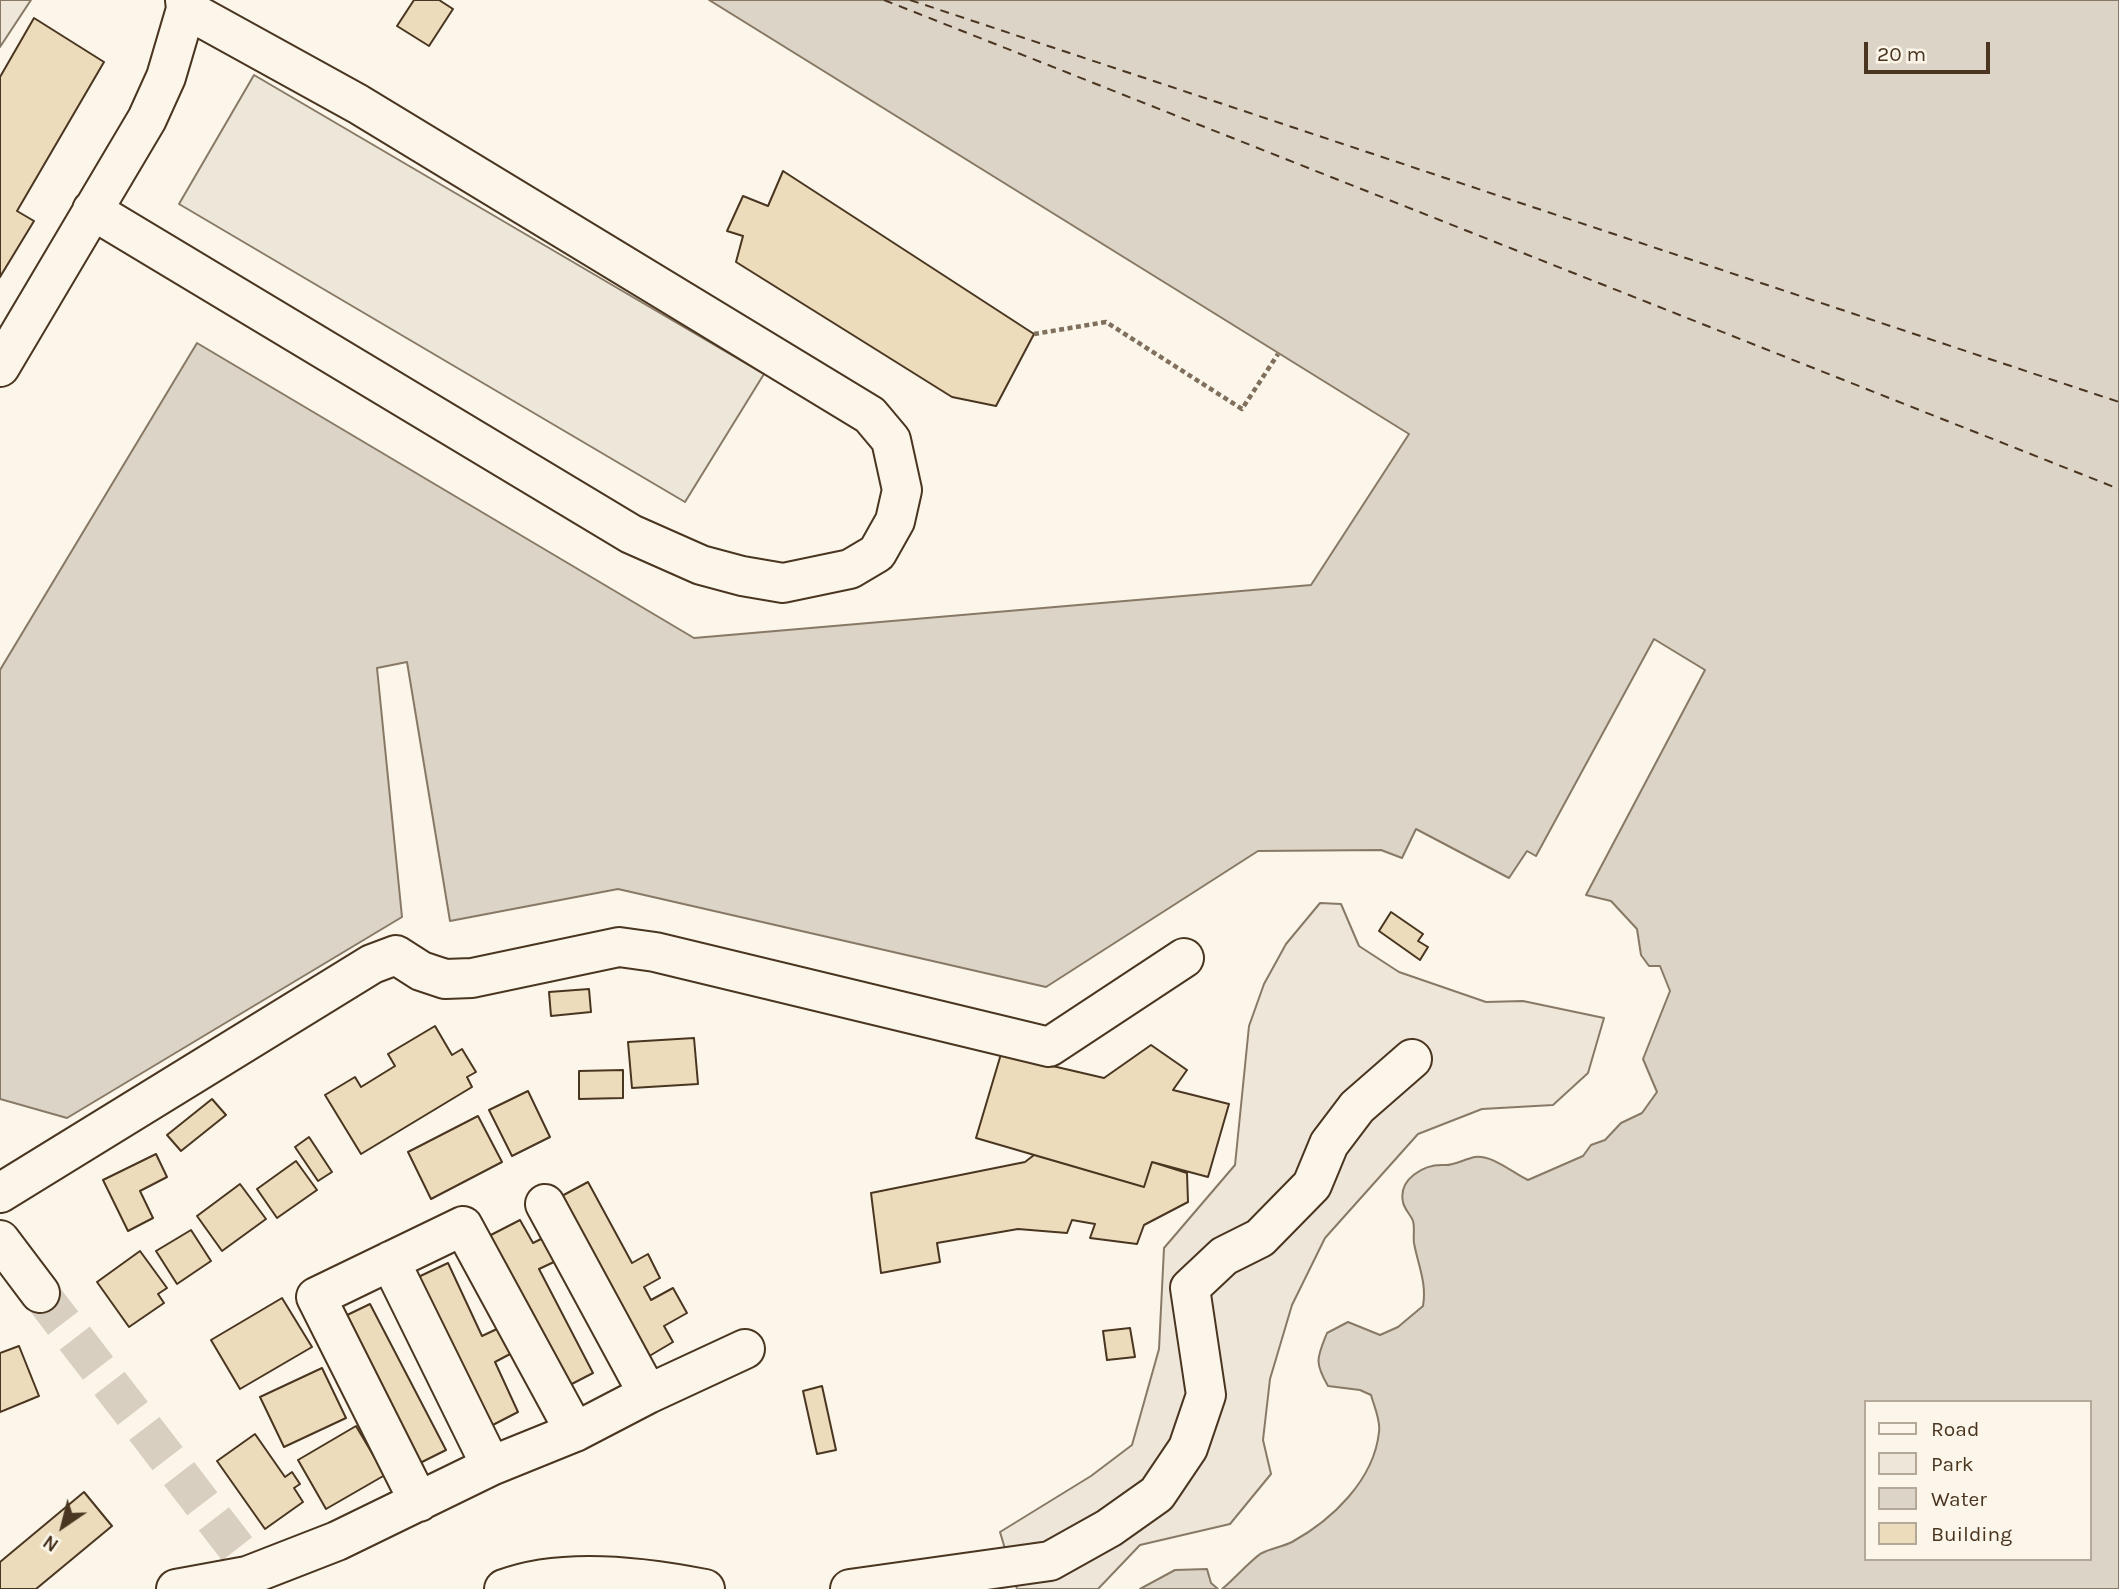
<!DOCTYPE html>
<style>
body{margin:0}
#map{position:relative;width:2119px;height:1589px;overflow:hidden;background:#fbf6e9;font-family:Karla,sans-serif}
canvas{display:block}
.legend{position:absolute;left:1864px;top:1400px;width:228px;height:161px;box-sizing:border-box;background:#fbf6e9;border:2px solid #b4a999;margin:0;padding:9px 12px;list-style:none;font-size:21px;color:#4a3520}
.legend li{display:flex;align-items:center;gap:14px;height:35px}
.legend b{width:35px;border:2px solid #b4a999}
.north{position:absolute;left:28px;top:1491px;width:70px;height:70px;-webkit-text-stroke:5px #fbf6e9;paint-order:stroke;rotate:215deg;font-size:19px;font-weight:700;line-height:28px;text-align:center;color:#4a3520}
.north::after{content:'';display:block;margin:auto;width:24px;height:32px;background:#4a3520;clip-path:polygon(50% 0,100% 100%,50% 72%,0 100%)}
.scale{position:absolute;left:1864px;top:42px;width:126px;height:32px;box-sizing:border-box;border:4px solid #4a3520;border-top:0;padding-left:9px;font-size:21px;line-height:24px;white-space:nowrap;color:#4a3520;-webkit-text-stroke:5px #fbf6e9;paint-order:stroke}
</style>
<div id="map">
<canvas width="2119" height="1589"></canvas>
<ul class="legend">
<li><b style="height:9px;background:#fbf6e9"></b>Road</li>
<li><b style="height:19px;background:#ede6d9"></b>Park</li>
<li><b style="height:19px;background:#dcd4c6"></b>Water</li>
<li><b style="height:19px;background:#ecdcbc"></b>Building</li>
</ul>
<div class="north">N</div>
<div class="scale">20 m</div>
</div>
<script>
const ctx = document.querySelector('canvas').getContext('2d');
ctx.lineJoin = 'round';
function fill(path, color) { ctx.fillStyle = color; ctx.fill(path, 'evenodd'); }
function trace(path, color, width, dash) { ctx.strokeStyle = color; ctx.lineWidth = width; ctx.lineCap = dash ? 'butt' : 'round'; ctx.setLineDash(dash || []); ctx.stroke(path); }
const green = new Path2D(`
 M0,0H31L0,47Z
 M1320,903L1341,904L1359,946L1399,972L1486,1002L1523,1001L1604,1018L1588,1073L1553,1105L1482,1109L1418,1134L1325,1238L1292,1305L1270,1379L1263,1440L1271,1474L1230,1524L1140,1545L1098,1589H1017L1000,1532L1091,1476L1132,1445L1159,1349L1164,1248L1235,1165L1249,1026L1264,984L1286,944Z`);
fill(green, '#ede6d9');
trace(green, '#887966', 2);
const parking = new Path2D(`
 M254,75L764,374L685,502L179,204Z`);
fill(parking, '#ede7d9');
trace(parking, '#887966', 2);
const water = new Path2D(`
 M709,0H2119V1589H1222C1231,1582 1256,1555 1262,1553C1272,1548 1282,1547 1292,1542C1332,1520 1374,1480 1379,1432C1381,1421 1374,1406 1371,1395L1360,1390L1328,1386C1314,1362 1317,1358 1327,1333L1348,1322L1380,1335L1398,1327L1423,1306C1427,1283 1418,1265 1414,1243C1413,1236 1415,1228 1413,1221C1411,1215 1404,1209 1403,1202C1398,1179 1424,1164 1444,1165C1454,1166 1464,1159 1475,1157C1493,1155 1511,1172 1528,1180L1583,1156L1591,1145L1605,1140L1621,1123L1642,1113L1657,1092L1643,1059L1670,991L1660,966H1649L1641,955L1637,929L1611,901L1586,895L1705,670L1654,639L1536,856L1527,851L1509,878L1416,829L1402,858L1381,850L1258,851L1046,987L618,889L450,921L407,662L377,668L402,917L67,1118L0,1099V670L197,343L694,638L1311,585L1409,434ZM1865,1402H2089V1559H1865Z
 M1207,1569L1211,1583L1218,1589H1140L1175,1570Z`);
fill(water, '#dcd4c6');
trace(water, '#887966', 2);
trace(new Path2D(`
 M884,0L2119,489
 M910,0L2119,402`), '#4a3520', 2, [9, 7]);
const building = new Path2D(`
 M414,0H439L453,9L429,46L397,26Z
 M34,18L104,62L17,211L34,221L0,277V77Z
 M783,171L1034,334L996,406L952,397L736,262L743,236L727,231L743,196L768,206Z
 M1391,912L1423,934L1418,941L1428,947L1420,960L1379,931Z
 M589,989L591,1012L551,1016L549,992Z
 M435,1026L452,1055L462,1049L476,1072L467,1077L472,1087L361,1154L325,1095L355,1077L361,1087L395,1066L388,1054Z
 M694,1038L698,1084L632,1088L628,1042Z
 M1151,1045L1187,1070L1173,1090L1229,1104L1208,1177L1152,1162L1144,1187L976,1138L1001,1054L1104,1078Z
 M623,1070V1098L579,1099V1071Z
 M528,1091L550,1137L512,1156L489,1110Z
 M212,1099L226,1115L181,1151L167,1135Z
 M478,1116L502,1162L431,1199L408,1152Z
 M309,1137L332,1172L318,1181L295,1147Z
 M156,1154L167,1177L140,1191L153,1218L128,1231L103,1180Z
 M1034,1155L1144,1187L1152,1162L1187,1173L1188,1202L1144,1225L1137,1244L1090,1238L1095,1224L1072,1220L1067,1233L1018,1229L937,1243L940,1262L881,1273L871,1193L1025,1162Z
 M296,1161L317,1190L277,1218L257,1189Z
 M588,1182L632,1263L648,1254L660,1278L644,1287L651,1300L673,1288L687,1313L664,1326L673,1342L646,1358L558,1198Z
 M240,1184L266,1219L222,1251L197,1216Z
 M520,1220L533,1243L545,1237L556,1261L539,1269L593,1373L566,1387L487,1237Z
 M191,1230L211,1261L177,1284L156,1251Z
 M140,1251L167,1288L158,1294L164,1303L129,1327L97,1282Z
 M448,1263L482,1336L499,1328L512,1353L495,1362L518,1412L485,1429L414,1279Z
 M282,1298L312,1347L240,1389L211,1340Z
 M370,1304L446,1450L418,1464L341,1318Z
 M1130,1328L1135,1357L1107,1360L1103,1331Z
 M19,1346L39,1396L0,1412V1353Z
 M322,1368L346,1418L284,1447L260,1397Z
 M822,1386L836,1450L817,1454L803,1391Z
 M356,1426L385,1475L326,1509L298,1460Z
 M255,1434L285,1477L292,1472L300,1484L294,1488L303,1502L265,1529L217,1461Z
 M84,1492L112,1526L36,1589H0V1562Z`);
fill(building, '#ecdcbc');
trace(building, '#4a3520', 2);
trace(new Path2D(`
 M40,1293L268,1589`), '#d8cfc1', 38, [38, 19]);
const minor = new Path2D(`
 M92,210L631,534L701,565L742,576L783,583L850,569L877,553L895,521L902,490L891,440L870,415L358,104L186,9
 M0,367L147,119L166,77L186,9L185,0
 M0,1193L372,964L396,955L421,971L445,979L472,978L619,947L655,952L1049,1047L1184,958
 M545,1204L648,1394
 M0,1240L40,1293
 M390,1261L491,1466
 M419,1502L316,1297L463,1226L575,1432
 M176,1589L247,1576L337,1541L491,1466L575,1432L648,1394L745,1349
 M504,1589C562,1567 645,1577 705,1589
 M850,1589L1050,1561L1109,1528L1157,1494L1188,1448L1206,1395L1190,1288L1224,1256L1260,1238L1312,1185L1329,1144L1357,1107L1412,1059`);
trace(minor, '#4a3520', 42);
trace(new Path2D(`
 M1034,334L1106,322L1242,409L1278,354`), '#7f6f5c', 4.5, [5, 3.5]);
trace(minor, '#fbf6e9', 38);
</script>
